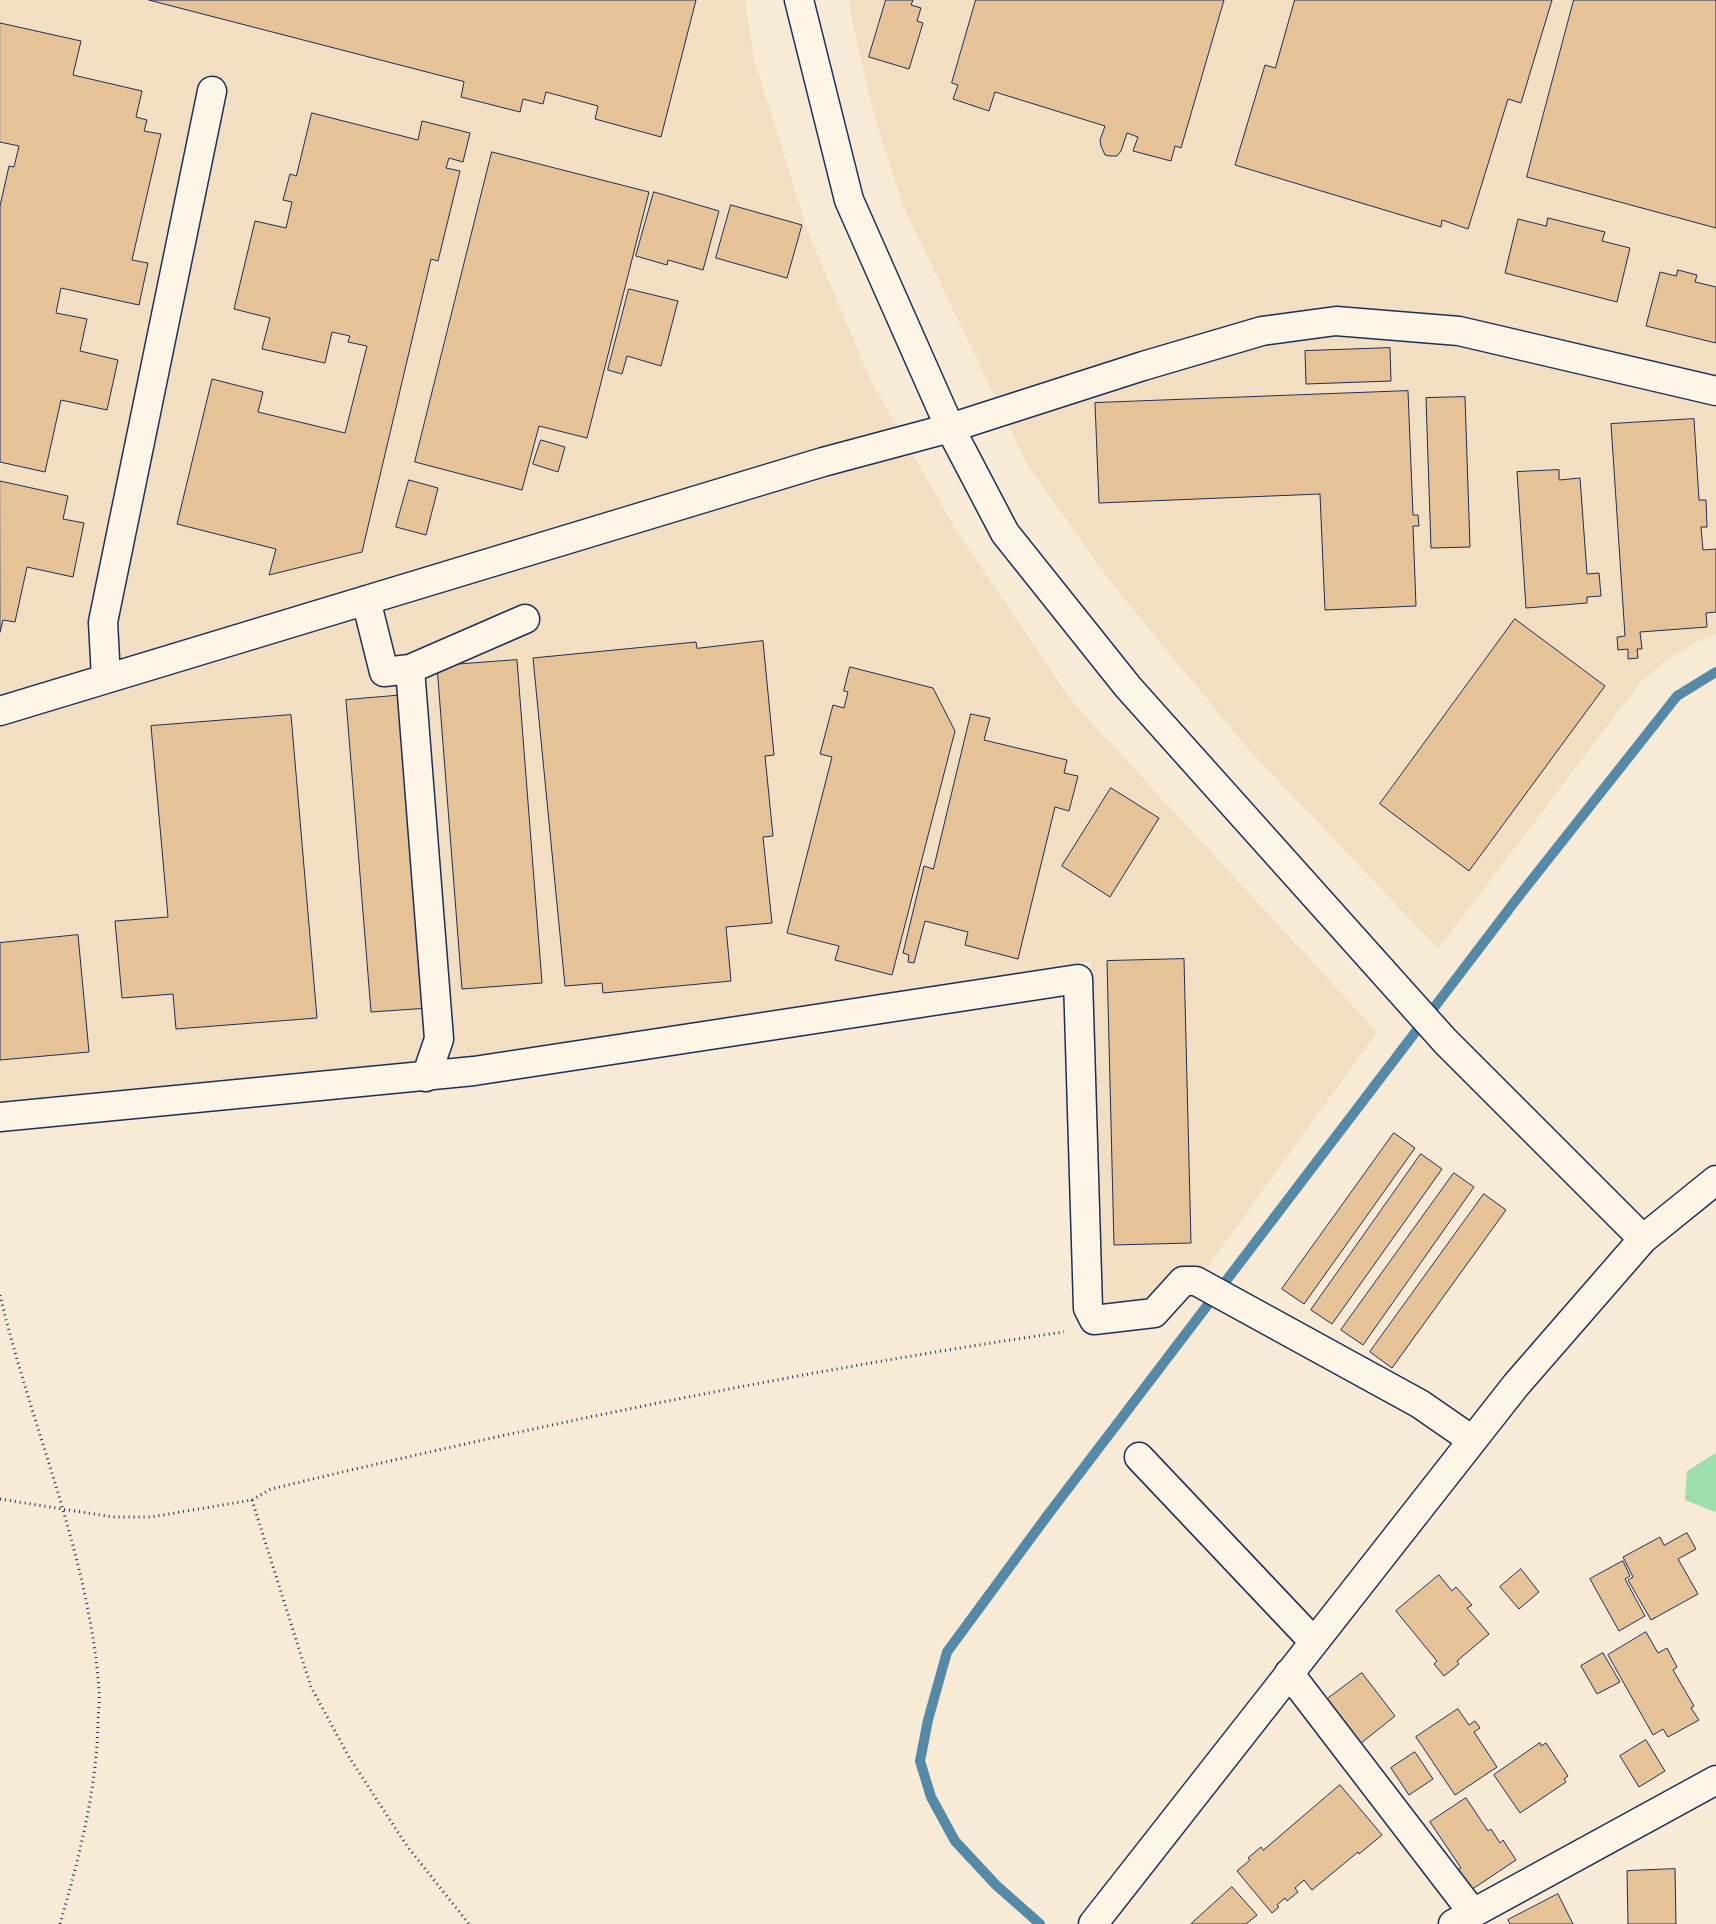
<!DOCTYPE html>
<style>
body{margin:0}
canvas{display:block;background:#f7ebd5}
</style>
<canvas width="1716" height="1924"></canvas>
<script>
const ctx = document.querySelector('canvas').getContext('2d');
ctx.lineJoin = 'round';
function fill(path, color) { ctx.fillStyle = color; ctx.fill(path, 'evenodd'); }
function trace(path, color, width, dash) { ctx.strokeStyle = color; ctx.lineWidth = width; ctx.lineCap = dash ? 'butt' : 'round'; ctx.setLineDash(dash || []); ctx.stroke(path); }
fill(new Path2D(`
 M0,0H745L754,59L809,235L871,381L956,530L1070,699L1377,1032L1204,1272L1148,1305L1109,1312L1100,1296L1091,961L627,1038L396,1071L0,1102Z
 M849,0H1716V634L1697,642L1668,659L1640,683L1438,949L1250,751L1116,589L1028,466L902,203L873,111L853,25Z`), '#f2dfc2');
fill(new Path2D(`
 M1716,1453V1511L1715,1512L1685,1500L1687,1471Z`), '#9cdfaa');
trace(new Path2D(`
 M1040,1924L996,1885L955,1841L931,1797L920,1761L928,1720L947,1652L1047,1516L1519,896L1677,696L1716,672`), '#5489a8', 10);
const building = new Path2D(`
 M149,0H696L661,137L595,119L598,106L546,92L543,104L523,99L520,112L461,97L464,82Z
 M886,0H913L911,5L921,8L917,21L923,23L909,69L869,57Z
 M976,0H1224L1181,148L1175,146L1171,161L1133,151L1138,137L1127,133L1121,151L1117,156H1110L1105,155L1101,146L1100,140L1105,126L995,92L989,111L953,99L958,85L952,83Z
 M1295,0H1552L1521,103L1508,99L1468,229L1442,220L1441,227L1235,165L1265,65L1275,68Z
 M1574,0H1716V228L1527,177Z
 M0,23L81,41L73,75L142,91L136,117L147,120L144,131L161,134L132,260L148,263L139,305L61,288L56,313L87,319L80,351L118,360L107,410L61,400L45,472L0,462V206L9,166L14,167L19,146L0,142Z
 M312,113L418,140L422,121L470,133L463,162L449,158L446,168L460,171L438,261L431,259L362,552L269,575L276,549L177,524L212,379L263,392L258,412L345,433L367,346L348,342L350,336L332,332L325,363L262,349L270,318L234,309L255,221L286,228L292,202L283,200L290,174L296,176Z
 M492,152L649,192L587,438L539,426L522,490L415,462Z
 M654,192L719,211L703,270L668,260L667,265L636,256Z
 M731,205L802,225L787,278L716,258Z
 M1548,218L1605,232L1602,241L1630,248L1617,302L1505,273L1518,219L1546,226Z
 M1678,270L1697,275L1695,282L1716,287V343L1646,326L1660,272L1676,276Z
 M629,289L678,301L661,366L627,356L622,374L608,370Z
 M1390,348L1391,381L1306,384L1305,351Z
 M1408,391L1413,515H1418L1419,526H1413L1416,606L1325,610L1320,494L1099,503L1095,403Z
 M1465,397L1470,547L1431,548L1426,398Z
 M1694,419L1699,500H1706L1707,527H1701L1703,550L1716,549V612L1706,613L1707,627L1640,632L1642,649H1637L1638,658L1628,659V649L1618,650L1617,637L1625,636L1611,424Z
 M541,440L565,447L558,472L533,464Z
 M1559,470V480L1580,478L1587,574L1599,573L1601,596L1587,597V603L1526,608L1517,472Z
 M409,480L438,488L426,535L396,527Z
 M0,481L68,496L63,519L84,523L73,577L27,567L15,622L3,620L0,632Z
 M1515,619L1605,686L1469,871L1380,804Z
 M763,641L774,755L765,756L773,836L763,837L772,923L726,927L731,981L603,993L602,983L565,986L533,658L696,642L697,648Z
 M517,660L542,983L462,989L437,666Z
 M850,667L933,688L955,731L892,975L835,960L839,946L787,933L832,757L820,754L833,705L844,708L848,692L844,691Z
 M405,695L429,1008L371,1012L346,700Z
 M971,714L990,718L984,740L1067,760L1064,773L1078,776L1069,811L1055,807L1018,959L965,945L968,932L925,921L914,963L908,962L909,955L903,953L924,866L933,869Z
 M291,715L317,1018L176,1029L173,994L122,998L115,921L168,917L151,726Z
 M1111,788L1159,818L1110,897L1062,866Z
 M78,935L89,1052L0,1060V943Z
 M1184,959L1191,1243L1114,1245L1107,961Z
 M1394,1133L1415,1148L1304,1304L1282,1289Z
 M1421,1154L1442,1169L1332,1324L1311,1310Z
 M1454,1173L1474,1187L1363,1345L1341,1330Z
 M1484,1194L1506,1210L1392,1368L1370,1352Z
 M1687,1533L1696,1549L1678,1559L1698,1594L1651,1620L1628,1580L1633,1577L1623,1557L1660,1537L1664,1545Z
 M1623,1561L1630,1576L1625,1579L1645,1616L1619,1631L1590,1579Z
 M1521,1569L1539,1592L1519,1609L1500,1587Z
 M1439,1575L1452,1591L1456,1587L1472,1605L1467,1608L1489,1634L1457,1661L1459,1664L1444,1676L1434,1664L1437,1661L1396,1611Z
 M1646,1632L1658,1653L1667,1648L1677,1667L1673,1670L1694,1706L1691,1708L1699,1720L1668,1737L1663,1729L1653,1735L1608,1655Z
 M1603,1653L1620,1682L1597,1694L1581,1666Z
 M1362,1673L1395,1716L1360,1744L1326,1700Z
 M1458,1709L1469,1725L1475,1721L1480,1728L1474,1732L1497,1767L1455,1795L1416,1737Z
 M1646,1740L1665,1771L1639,1787L1620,1756Z
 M1540,1743L1541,1746L1546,1743L1568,1776L1564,1779L1566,1782L1520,1813L1494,1775Z
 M1415,1752L1433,1779L1409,1795L1391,1768Z
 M1340,1785L1382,1835L1359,1854L1358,1852L1312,1890L1304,1880L1295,1888L1298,1892L1287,1901L1285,1898L1277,1905L1279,1907L1272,1913L1237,1871L1250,1860L1248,1858L1261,1847L1263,1850Z
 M1466,1798L1488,1831L1491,1829L1500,1843L1503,1840L1516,1860L1471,1890L1457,1870L1461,1868L1430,1822Z
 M1675,1869L1676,1924H1628L1627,1871Z
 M1232,1887L1257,1915L1246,1924H1191Z
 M1558,1894L1573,1924H1510L1508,1920Z`);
fill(building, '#e5c397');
trace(building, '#1b2f5e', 1);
const minor = new Path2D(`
 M799,0L849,200L950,428L1005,533L1128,687L1445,1041L1643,1239
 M366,600L384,672L410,669
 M106,678L103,622L212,91
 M0,711L823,462L950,428L1143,366L1262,331L1336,321L1459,331L1716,391
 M426,1077L439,1039L410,669L525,619
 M0,1117L474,1071L1078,979L1088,1308L1094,1320L1154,1313L1183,1281H1196L1420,1404L1472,1440
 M1139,1457L1314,1642
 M1289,1673L1473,1913
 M1093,1924L1516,1385L1643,1239L1716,1180
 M1453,1924L1716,1780`);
trace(minor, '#1b2f5e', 31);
trace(new Path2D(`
 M0,1295C31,1427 89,1554 99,1690C100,1702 98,1713 98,1724C96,1793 79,1858 60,1924
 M0,1499L113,1517H151L252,1500L271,1489C533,1426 797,1371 1064,1332
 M252,1500L311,1687L349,1757L407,1846L469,1924`), '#1b2f5e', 3, [1, 4]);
trace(minor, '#fcf5e5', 28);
</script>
